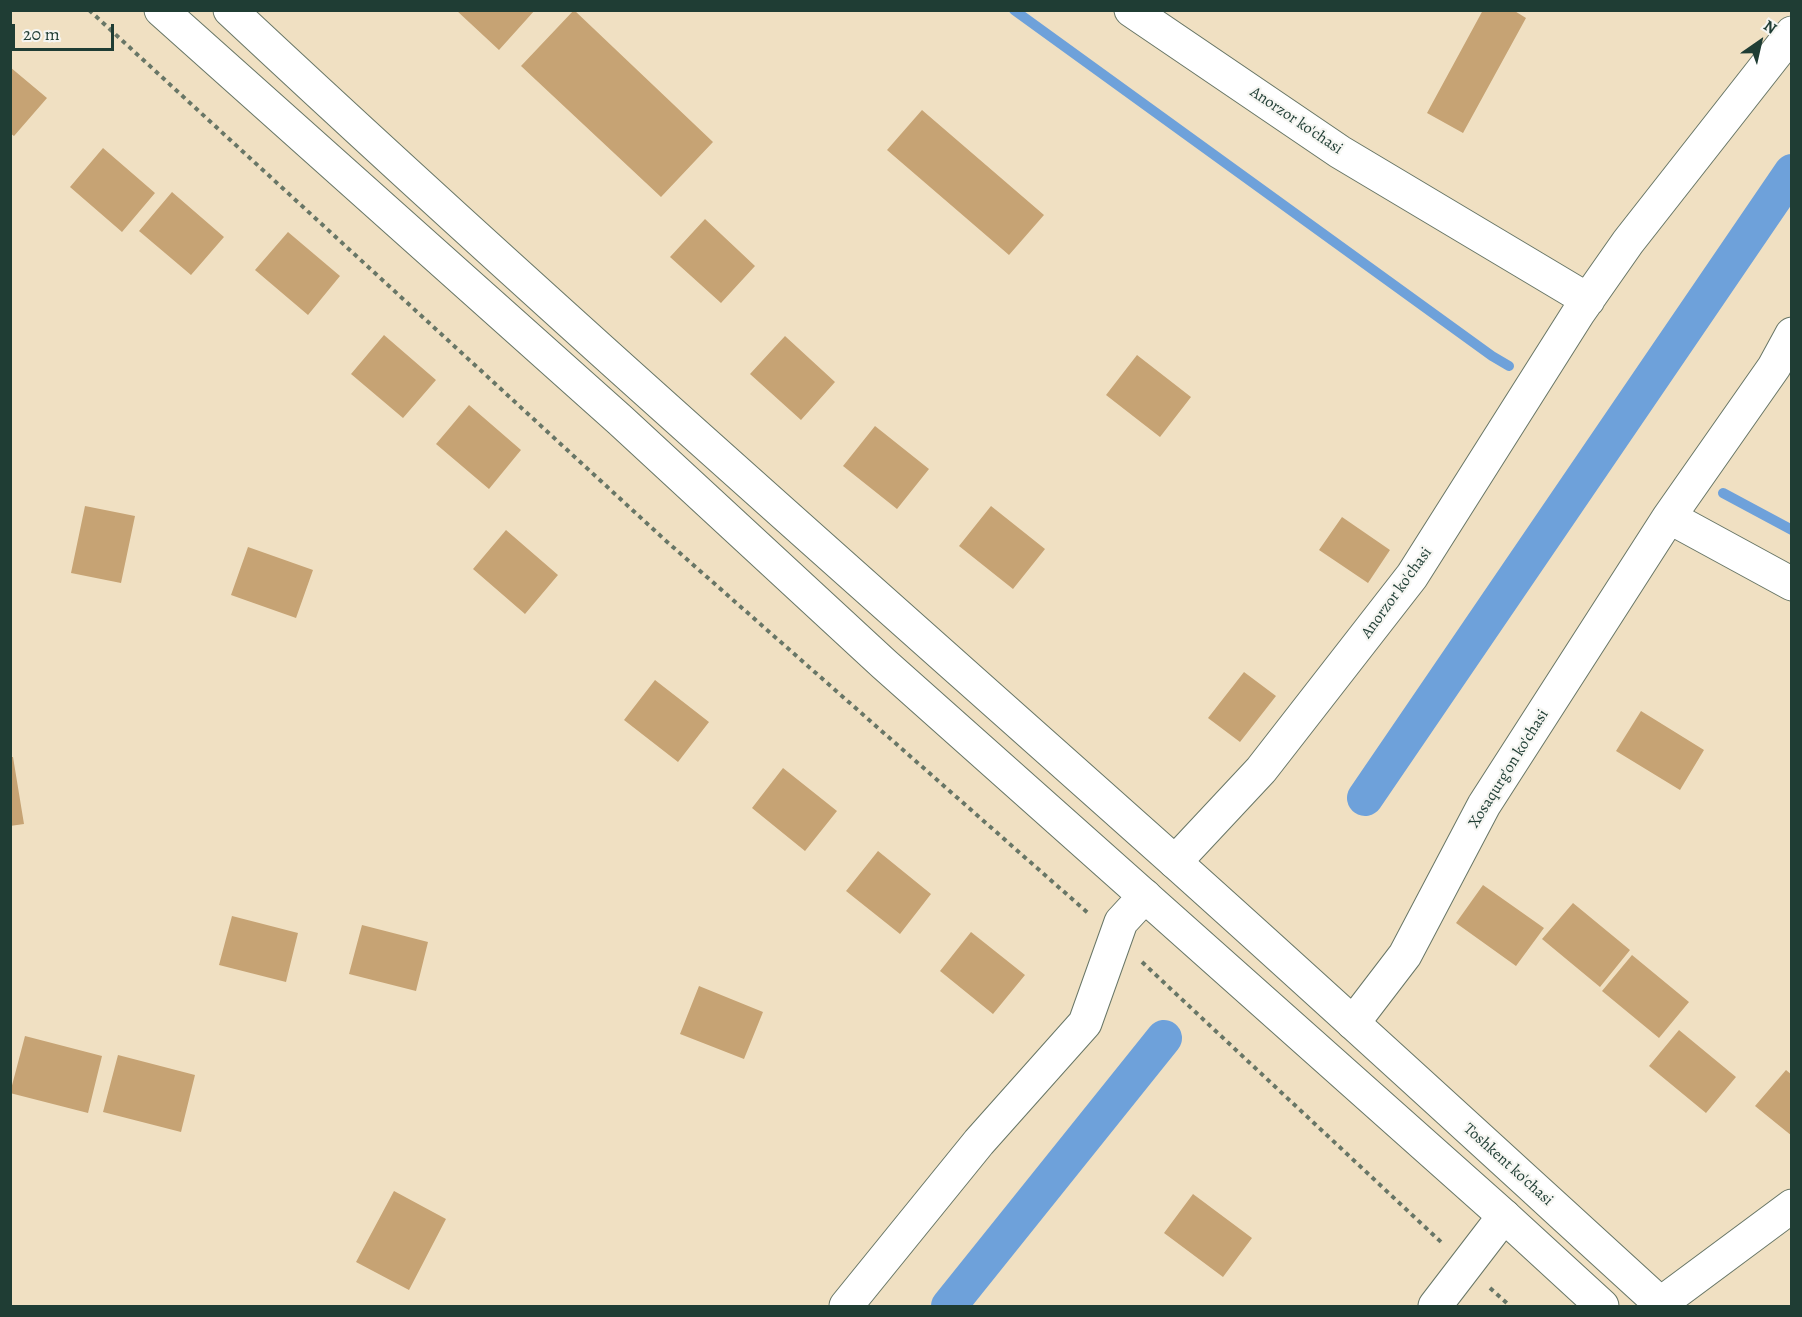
<!DOCTYPE html>
<style>
body{margin:0}
#map{position:relative;width:1802px;height:1317px;overflow:hidden;background:#f0e0c2;font-family:Alegreya,serif}
canvas{display:block}
.frame{position:absolute;inset:0;border:12px solid #1f3d34;pointer-events:none}
.north{position:absolute;left:1730px;top:12px;width:60px;height:60px;-webkit-text-stroke:4px #f6f6f2;paint-order:stroke;rotate:34deg;font-size:16px;font-weight:700;line-height:24px;text-align:center;color:#1f3d34}
.north::after{content:'';display:block;margin:auto;width:21px;height:27px;background:#1f3d34;clip-path:polygon(50% 0,100% 100%,50% 72%,0 100%)}
.scale{position:absolute;left:12px;top:24px;width:102px;height:27px;box-sizing:border-box;border:3px solid #1f3d34;border-top:0;padding-left:8px;font-size:18px;line-height:21px;white-space:nowrap;color:#1f3d34;-webkit-text-stroke:4px #f6f6f2;paint-order:stroke}
</style>
<div id="map">
<canvas width="1802" height="1317"></canvas>
<div class="frame"></div>
<div class="north">N</div>
<div class="scale">20 m</div>
</div>
<script>
const ctx = document.querySelector('canvas').getContext('2d');
ctx.lineJoin = 'round';
function trace(path, color, width, dash) { ctx.strokeStyle = color; ctx.lineWidth = width; ctx.lineCap = dash ? 'butt' : 'round'; ctx.setLineDash(dash || []); ctx.stroke(path); }
function fill(path, color) { ctx.fillStyle = color; ctx.fill(path, 'evenodd'); }
function drawText(font, color, halo, rows, align = 'center') {
  ctx.font = font + ' Alegreya,serif'; ctx.lineWidth = 4.5; ctx.setLineDash([]); ctx.textBaseline = 'middle'; ctx.strokeStyle = halo; ctx.fillStyle = color; for (const [text, x, y, turn = 0] of rows) {
    ctx.save(); ctx.translate(x, y); ctx.rotate((+turn || 0) * Math.PI / 180); ctx.textAlign = isNaN(turn) ? turn : align; if (halo) ctx.strokeText(text, 0, 0); ctx.fillText(text, 0, 0); ctx.restore();
  }
}
trace(new Path2D(`
 M1014,10L1492,356L1509,366
 M1723,493L1792,530`), '#6ea1da', 10);
trace(new Path2D(`
 M1365,798L1792,172
 M949,1306L1164,1038`), '#6ea1da', 36);
fill(new Path2D(`
 M456,10H535L499,50Z
 M574,10L713,142L661,197L521,66Z
 M1483,10H1513L1526,18L1463,133L1427,113Z
 M10,67L47,98L14,136L10,133Z
 M922,110L1044,215L1009,255L887,150Z
 M103,148L155,193L122,232L70,187Z
 M172,192L224,237L191,275L139,231Z
 M705,219L755,266L721,303L670,257Z
 M288,232L340,276L308,315L255,270Z
 M384,335L436,380L403,418L351,374Z
 M785,336L835,382L801,420L750,374Z
 M1137,355L1191,397L1160,437L1106,395Z
 M469,405L521,450L489,489L436,444Z
 M875,426L929,469L897,509L843,466Z
 M85,506L135,516L121,583L71,573Z
 M991,506L1045,549L1013,589L959,546Z
 M1342,517L1390,550L1368,583L1319,550Z
 M506,530L558,575L525,614L473,569Z
 M248,547L313,570L296,618L231,595Z
 M1244,672L1276,696L1240,742L1208,718Z
 M655,680L709,722L678,762L624,720Z
 M1641,711L1704,750L1680,790L1616,751Z
 M10,757H13L24,824L10,826Z
 M783,768L837,811L805,851L752,808Z
 M878,851L931,894L900,934L846,891Z
 M1483,885L1544,928L1516,966L1456,923Z
 M1573,903L1630,950L1600,987L1542,939Z
 M232,916L298,933L286,982L219,965Z
 M362,925L428,942L416,991L349,974Z
 M971,932L1025,975L993,1014L940,971Z
 M1632,955L1689,1002L1659,1038L1602,991Z
 M699,986L763,1012L744,1059L680,1034Z
 M1679,1030L1736,1077L1706,1113L1649,1066Z
 M25,1036L102,1056L88,1113L10,1093Z
 M118,1055L195,1075L181,1132L103,1112Z
 M1786,1070L1792,1075V1136L1755,1106Z
 M394,1191L446,1219L409,1290L356,1262Z
 M1193,1194L1252,1238L1223,1277L1164,1233Z`), '#c6a374');
const street = new Path2D(`
 M1131,10L1340,152L1588,300
 M1669,517L1792,584
 M1175,862L1261,770L1412,576L1579,312L1628,242L1792,33
 M1353,1023L1405,955L1484,805L1669,517L1774,367L1792,334
 M1660,1304L1792,1206
 M846,1306L979,1142L1085,1023L1121,922L1145,896
 M1435,1306L1504,1216`);
const highway = new Path2D(`
 M161,10L620,420L884,664L1504,1216L1602,1306
 M230,10C540,300 859,580 1175,862C1339,1009 1501,1158 1663,1306`);
trace(street, '#687666', 35);
trace(highway, '#687666', 35);
trace(new Path2D(`
 M89,10L665,540L1088,913
 M1142,962L1441,1242
 M1490,1288L1510,1306`), '#687666', 4, [4.5, 4.5]);
trace(street, '#fff', 33);
trace(highway, '#fff', 33);
drawText('16px', '#1f3d34', '#f6f6f2', [
 ["Anorzor ko'chasi",1296,121,34],
 ["Anorzor ko'chasi",1397,593,-54],
 ["Xosaqurg'on ko'chasi",1509,769,-58],
 ["Toshkent ko'chasi",1508,1165,42]
]);
</script>
